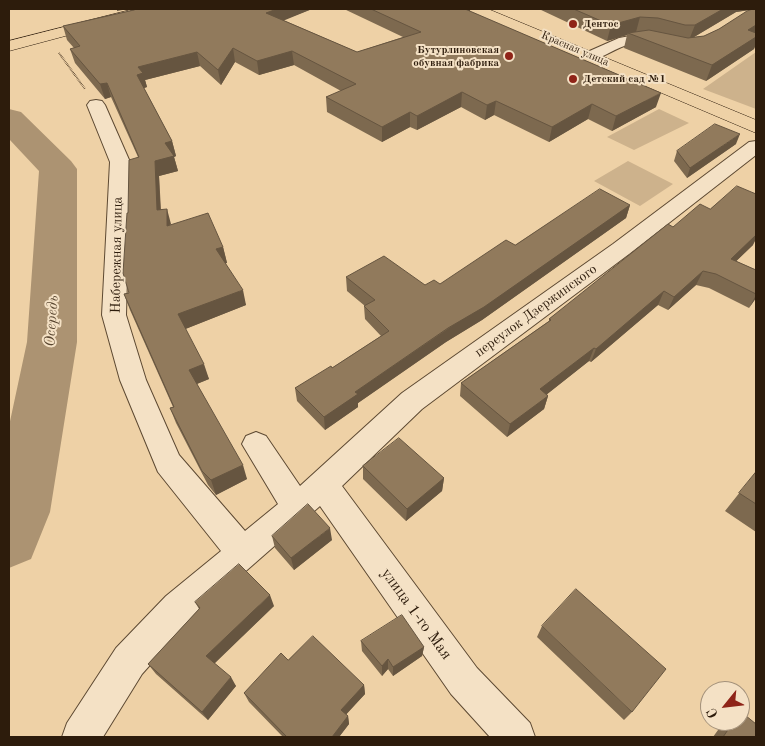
<!DOCTYPE html>
<meta charset="utf-8">
<style>
body{margin:0}
#map{position:relative;width:765px;height:746px;overflow:hidden;background:#eed1a6;font-family:"Old Standard TT",serif}
canvas{display:block}
.frame{position:absolute;inset:0;border:10px solid #2d1c0c;pointer-events:none}
.north{position:absolute;left:700px;top:681px;width:50px;height:50px;box-sizing:border-box;background:#f4e1c5;border:1px solid #a4927b;border-radius:50%;rotate:241deg;font-size:14px;font-weight:700;line-height:20px;text-align:center;color:#2d1c0c}
.north::after{content:'';display:block;margin:auto;width:18px;height:22px;background:#8f2418;clip-path:polygon(50% 0,100% 100%,50% 72%,0 100%)}
</style>
<div id="map">
<canvas width="765" height="746"></canvas>
<div class="frame"></div>
<div class="north">С</div>
</div>
<script>
const ctx = document.querySelector('canvas').getContext('2d');
ctx.lineJoin = 'round';
function fill(path, color) { ctx.fillStyle = color; ctx.fill(path, 'evenodd'); }
function trace(path, color, width, dash) { ctx.strokeStyle = color; ctx.lineWidth = width; ctx.lineCap = dash ? 'butt' : 'round'; ctx.setLineDash(dash || []); ctx.stroke(path); }
function drawText(font, color, halo, rows, align = 'center') {
  ctx.font = font + ' "Old Standard TT",serif'; ctx.lineWidth = 4; ctx.setLineDash([]); ctx.textBaseline = 'middle'; ctx.strokeStyle = halo; ctx.fillStyle = color; for (const [text, x, y, turn = 0] of rows) {
    ctx.save(); ctx.translate(x, y); ctx.rotate((+turn || 0) * Math.PI / 180); ctx.textAlign = isNaN(turn) ? turn : align; if (halo) ctx.strokeText(text, 0, 0); ctx.fillText(text, 0, 0); ctx.restore();
  }
}
fill(new Path2D(`
 M756,52V109L703,89Z
 M659,109L689,123L634,150L607,137Z
 M628,161L673,184L640,206L594,181Z`), '#cdb28c');
fill(new Path2D(`
 M9,109L21,112L71,161L77,169V342L50,512L31,559L9,568V426L27,342L39,171L9,139Z`), '#ac9372');
const street = new Path2D(`
 M641,34L665,38L667,41L665,44C654,47 642,42 630,44C616,48 604,57 590,61L585,59L582,56L585,53L619,38Z
 M96,100L102,101L105,105L130,162L126,315L146,380L179,455L245,531L278,504L242,444L246,436L256,432L266,436L300,486L402,393L613,244L749,142L756,141V155L629,254L422,409L342,486L477,668L530,723L535,737H490L451,694L320,506L190,620L142,674L103,737H62L67,723L116,648L166,596L221,551L158,472L120,380L102,315L110,162L87,105L90,101Z`);
const primary = new Path2D(`
 M134,9H157L155,12L9,51V41Z
 M469,9H488L756,120V133L471,12Z`);
trace(street, '#5d4932', 2);
trace(primary, '#2d1c0c', 1);
trace(new Path2D(`
 M59,53L85,89`), '#2d1c0c', 2, [0.5, 1]);
fill(street, '#f4e1c5');
fill(primary, '#eed1a6');
fill(new Path2D(`
 M129,9H312L283,20L357,52L403,37L344,9H465L656,107L612,131L588,119L549,142L494,115L485,120L461,107L417,130L410,127L382,142L327,112L326,97L341,91L294,65L259,75L235,62L221,85L200,66L145,80L147,87L144,88L172,141L176,156L174,157L178,171L159,176L161,209L171,225L223,247L227,263H225L246,305L185,329L209,379L197,384L247,479L216,495L208,485L176,423L170,408L173,407L130,310L124,294L129,293L128,213L138,157L111,97L105,99L75,63L70,49L74,48L67,40L63,26L130,11Z
 M539,9H756V44L754,49L706,81L624,48L627,35L607,41ZM750,10L719,29L704,36L694,37L736,12Z
 M736,144L687,178L674,161L677,151Z
 M630,205L626,218L482,320L446,342L358,403V407L325,430L297,401L295,388L332,368L381,336L365,319L364,306H365L347,291L346,277L425,285L440,284L515,245Z
 M710,209L753,245L736,261L756,270V298L749,308L709,288L696,285L668,310L658,305L591,362L589,361L547,394L548,396L544,409L507,437L460,396L461,383L549,321V319L673,227Z
 M363,466L444,478L442,491L406,521L363,479Z
 M756,472V532L725,511Z
 M272,536L332,540L294,570L275,548Z
 M195,602L274,606L214,663L236,686L208,720L156,674L148,664L199,609Z
 M542,626L632,712L624,720L537,637Z
 M361,641L424,647L422,656L393,676L388,669L382,676L362,651Z
 M288,660L364,685L365,694L346,714L348,716L349,724L339,737H283L249,702L244,693Z
 M725,721H740L756,737H713L723,723Z`), '#7d694f');
fill(new Path2D(`
 M117,9H128L117,11Z
 M277,9H312L268,27L266,13Z
 M723,9H756L736,12L689,40L695,25Z
 M640,17L636,32L628,33L627,35L607,41L611,25Z
 M756,25V44L754,49L706,81L712,65L748,30Z
 M233,48L235,62L221,85L218,70Z
 M292,51L294,65L259,75L257,61Z
 M197,52L200,66L145,80L147,87L141,89L137,75L138,67Z
 M107,83L111,97L105,99L100,84Z
 M462,92L461,107L417,130V116Z
 M661,93L656,107L612,131L616,116Z
 M496,101L494,115L485,120L487,105Z
 M592,104L588,119L549,142L552,127Z
 M410,112V127L382,142V127Z
 M740,134L736,144L687,178L690,168Z
 M172,141L176,156L174,157L178,171L159,176L161,225L157,210L155,161L165,143Z
 M630,205L626,218L482,320L446,342L358,403V407L325,430L324,417L355,392Z
 M167,209L171,224L167,226Z
 M756,228V239L753,245L724,273L731,259Z
 M223,247L227,263L220,265L216,249Z
 M703,271L696,285L668,310L674,297Z
 M243,290L246,305L183,330L178,314Z
 M664,291L658,305L591,362L596,349Z
 M756,295V298L749,308Z
 M594,348L589,361L536,403L540,389Z
 M204,364L209,379L194,385L189,370Z
 M548,396L544,409L507,437L510,424Z
 M243,465L247,479L216,495L211,480Z
 M444,478L442,491L406,521L407,509Z
 M330,528L332,540L294,570L291,558Z
 M270,595L274,606L212,666L206,656Z
 M424,647L422,656L393,676V667Z
 M388,659V669L382,676V666Z
 M231,677L236,686L208,720L202,712Z
 M364,685L365,694L343,718L341,710Z
 M348,716L349,724L339,737H332Z`), '#665540');
const building = new Path2D(`
 M132,9H277L266,13L357,52L421,32L371,9H465L661,93L616,116L592,104L552,127L496,101L487,105L462,92L417,116L410,112L382,127L326,97L356,84L292,51L257,61L233,48L218,70L197,52L138,67L143,73L137,75L172,141L165,143L174,156L155,161L157,210L167,209V226L208,213L223,247L216,249L243,290L178,314L204,364L189,370L243,465L211,480L202,471L170,408L174,407L124,294L129,293L123,273L127,213H128L129,160L139,157L107,83L100,84L70,49L80,46L63,26L134,10Z
 M574,9H723L695,25H685L658,18L640,17L611,25Z
 M753,9H756V25L748,30L756,33V37L712,65L628,33L649,30L688,38L704,36L719,29L747,11Z
 M715,124L740,134L690,168L677,151Z
 M737,186L756,194V228L755,229H756V235L731,259L756,270V294L716,274L703,271L674,297L664,291L596,349L594,348L540,389L548,396L510,424L461,383L551,320L549,319L668,224L673,227L700,204L710,209Z
 M600,189L630,205L484,307L448,328L355,392L358,394L324,417L295,388L331,366L332,368L389,331L364,306L375,300L346,277L384,256L425,285L434,280L440,284L506,240L515,245Z
 M399,438L444,478L407,509L363,466Z
 M756,472V504L739,493Z
 M308,504L330,528L291,558L272,536Z
 M239,564L270,595L206,656L231,677L202,712L148,664L200,608L195,602Z
 M576,589L666,669L632,712L542,626Z
 M402,615L424,647L393,667L388,659L382,666L361,641Z
 M313,636L364,685L341,710L348,716L332,737H287L244,693L281,653L288,660Z
 M740,711L756,724V737H723L734,721H740Z`);
fill(building, '#917a5c');
trace(building, '#665540', 1);
for (const [x, y, r, color] of [
 [573,24,5,"#8f2418"],
 [509,56,5,"#8f2418"],
 [573,79,5,"#8f2418"]
]) { const dot = new Path2D(); dot.arc(x, y, r, 0, 2 * Math.PI); ctx.fillStyle = color; ctx.fill(dot); trace(dot, '#f4e1c5', 2); }
drawText('bold 11px', '#2d1c0c', '#f4e1c5', [
 ["Дентос",583,24],
 ["Бутурлиновская",499,50,"right"],
 ["обувная фабрика",499,63,"right"],
 ["Детский сад №1",583,79]
], 'left');
drawText('11px', '#2d1c0c', '#f4e1c5', [
 ["Красная улица",575,49,23]
]);
drawText('14px', '#2d1c0c', '#f4e1c5', [
 ["Набережная улица",117,255,-89],
 ["переулок Дзержинского",536,311,-36]
]);
drawText('italic 15px', '#594630', '#f4e1c5', [
 ["Осередь",52,321,-86]
]);
drawText('16px', '#2d1c0c', '#f4e1c5', [
 ["улица 1-го Мая",416,614,54]
]);
</script>
